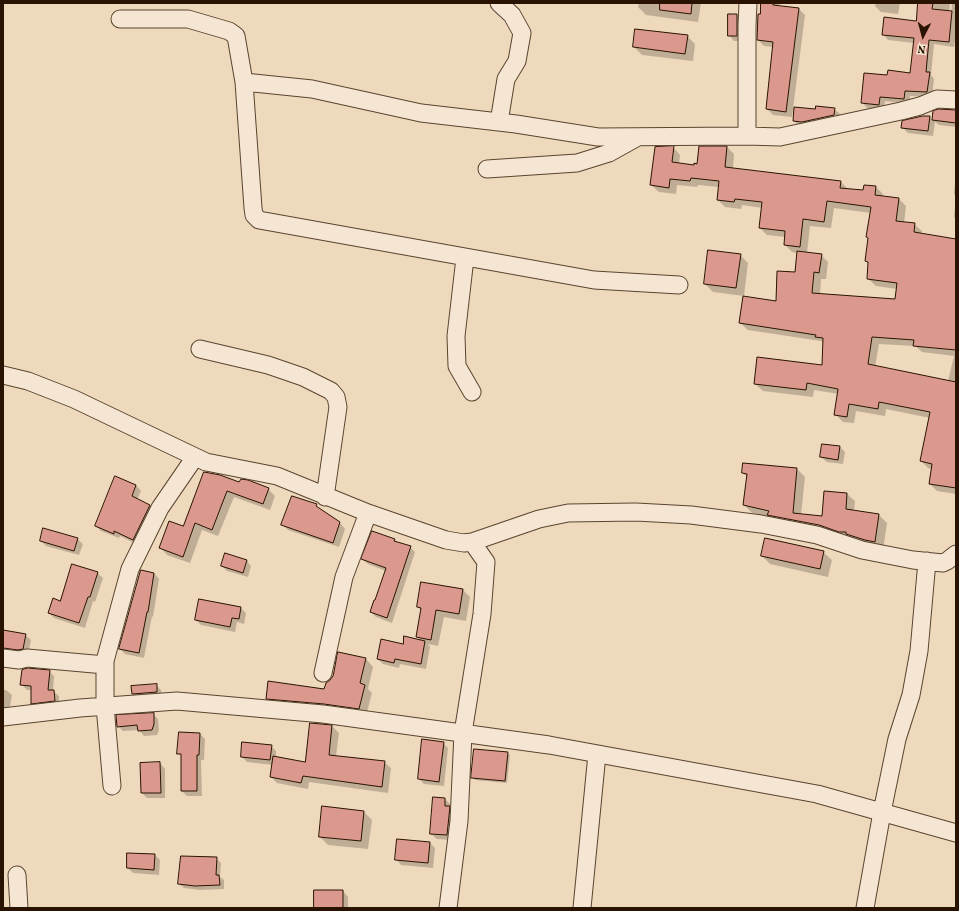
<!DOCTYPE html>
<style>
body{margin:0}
#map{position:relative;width:959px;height:911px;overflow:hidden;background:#efd9bc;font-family:Vollkorn,serif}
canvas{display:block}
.frame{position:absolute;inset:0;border:4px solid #291300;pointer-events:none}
.north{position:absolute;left:903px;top:16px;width:40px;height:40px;-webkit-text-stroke:3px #f5e6d3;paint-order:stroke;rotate:186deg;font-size:11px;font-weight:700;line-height:16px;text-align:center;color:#291300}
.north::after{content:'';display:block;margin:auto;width:14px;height:18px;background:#291300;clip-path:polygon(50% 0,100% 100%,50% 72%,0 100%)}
</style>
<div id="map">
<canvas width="959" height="911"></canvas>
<div class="frame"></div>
<div class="north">N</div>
</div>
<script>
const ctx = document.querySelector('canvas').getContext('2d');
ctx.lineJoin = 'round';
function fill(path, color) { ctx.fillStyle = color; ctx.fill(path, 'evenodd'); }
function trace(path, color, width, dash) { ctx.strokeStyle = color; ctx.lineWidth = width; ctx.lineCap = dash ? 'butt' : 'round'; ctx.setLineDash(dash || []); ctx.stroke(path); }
fill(new Path2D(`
 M639,3H701L698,22L646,15L638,7Z
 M762,3H780L779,6L798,8L805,15L792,117L773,115L767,109L774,47L764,46L758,40Z
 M876,3H900L898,14L881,12L875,6Z
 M919,3H950L949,16H951L952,3H956L955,33L956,34L954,47L934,44L931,75L934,79L932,97L910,96L909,104L885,101L884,110L867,108L862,102L888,76L911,74L914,43L888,40L883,34L917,22Z
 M729,15H737L742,20V41H734L729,35Z
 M687,36L695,44L693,61L642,55L634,47Z
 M834,109L840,114L839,120L799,126L794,121L816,110Z
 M956,111V127L939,125L935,122L933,136L908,133L903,128L930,117L933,121L934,112Z
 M673,147L680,155L679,164L695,166L698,165L700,147H727L734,154L733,169L840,181L848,189L864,192L876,187L883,194L882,197L899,199L906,206L904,223L914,224L922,231L921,234L956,240V494L937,491L930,484L932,469L928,468L921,461L930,418L886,409L885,416L856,411L854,423L843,422L835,414L839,394L814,390L813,397L763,391L755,384L823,366L824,344L821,341L748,330L740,323L777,302L796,273L798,253L792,252L785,245V237L767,235L760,228L763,208L742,205L741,209L725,207L718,200L719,187L698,185L697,187L677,185L676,194L659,192L651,185ZM834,208L871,213L866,261L869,264L868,279L876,286L897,289L896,300L820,295L821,279H826L828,262L821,255L807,253L810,226L831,228ZM879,344L915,346L922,352L954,356L948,381L875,367Z
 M956,171V196L954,194Z
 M956,198V219L954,217Z
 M740,255L748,263L744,296L713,292L705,284Z
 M840,447L845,452L843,464L827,462L821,457Z
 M744,464L797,469L805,477L801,515L823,517L847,494L855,501L854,511L879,515L887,523L883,550L776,523L771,517L752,513L744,505L747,477L743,473Z
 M204,473L240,484L268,489L275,496L270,510L234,497L218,536L202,530L190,563L167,555L161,548L183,528Z
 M136,485L141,491L137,500L150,506L155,511L138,545L120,536L119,538L101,531L96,526Z
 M316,505L321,511L340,523L345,529L339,547L288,530L283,525Z
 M373,532L395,540L398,543L410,547L415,552L392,623L376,617L371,612L386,571L368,564L362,559Z
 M77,539L83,544L79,555L46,546L41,541Z
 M823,552L832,560L828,577L770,564L762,556Z
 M246,560L251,566L248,577L227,571L222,566Z
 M97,573L103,578L95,602L93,601L85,628L54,618L49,613Z
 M154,573L159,579L153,617L152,616L144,658L125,654L120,649Z
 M463,590L470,597L466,621L444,617L438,646L428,644L430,647L426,669L400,664L399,668L383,664L378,659L403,645L421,641L417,636L421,610L418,607Z
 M200,600L241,608L246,613L244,624L237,622L235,632L201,625L196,620Z
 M3,631L25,635L31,640L28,654L3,653Z
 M366,659L373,667L368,689L372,693L366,716L274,706L267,698L325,691Z
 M49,671L54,676L53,691L59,696V706L38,708L32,703V690H27L21,684Z
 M156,685L161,690L162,697L138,699L133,694Z
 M3,690H6L12,695L9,712L3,714Z
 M153,714L158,719L159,730L157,735L144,736L139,730L123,731L118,726Z
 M311,724L332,726L339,733L336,756L384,762L391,768L388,793L309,782L308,789L277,783L271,777L273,765L247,762L242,757L271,746L276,751V757L306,763Z
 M200,734L205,739L204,760H201L202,796H187L182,791V756L179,753Z
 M443,743L448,748L444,786L424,784L419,779Z
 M507,753L510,755L507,783L475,780L472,777Z
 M160,763L165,769V798H147L142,793Z
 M445,799L450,804V808L454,813L452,840L437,839L431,834Z
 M364,812L372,820L368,849L328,845L320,837Z
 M430,843L435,848L433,868L401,865L396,859Z
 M155,855L160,860L159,875L133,873L128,868Z
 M216,858L221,863L220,877L224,880V889L200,890L184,888L179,884Z
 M315,891H343L348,897V908H315Z`), '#0003');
const building = new Path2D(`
 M660,3H692L691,14L660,10Z
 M761,3H773V5L799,8L786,112L766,109L773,42L757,40L758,14H760Z
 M918,3H933L932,9L952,11L949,42L929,40L926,72H930L927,92L905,91L904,99L880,97L879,105L861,103L864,73L887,75L888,70L910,73L914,38L882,35L884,17L916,21Z
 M728,14H737V36H728Z
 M635,29L688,35L685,54L633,47Z
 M816,106L835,108L834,115L802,122L793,121L794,107L815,109Z
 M939,109L956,110V123L932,120L933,111Z
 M923,116H930L928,131L901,128L902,121Z
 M674,146L672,162L694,165V163L697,164L699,146H727L725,167L841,181L840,188L863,190L864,185L876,186L875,195L899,198L896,221L915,223L914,232L956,239V350L913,346L914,340L872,337L868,364L956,382V488L929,484L932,464L920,461L930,412L879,402L878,409L849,404L847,417L834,415L838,389L807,383L806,390L754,384L757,357L822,365L823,338L815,337L816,335L739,323L743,296L776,301L777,271L795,272L797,251L822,254L819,273L814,272L812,293L895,299L897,283L867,279L868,262L865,261L868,238L866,237L871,207L827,201L824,222L803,219L800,247L784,245L785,231L759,228L762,202L735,199L734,202L717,200L719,181L691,178L690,181L670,179L669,188L650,185L655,147Z
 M708,250L741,254L736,288L704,284Z
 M822,444L840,446L838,460L820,457Z
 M743,463L797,468L793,513L822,516L824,491L847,493L846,509L879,514L875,542L865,540L846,534V532H839L819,525L767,515L769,511L743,505L747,474L742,473Z
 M204,472L220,475L239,482L241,479L248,480L269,488L263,504L227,491L212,530L195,523L183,557L159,548L169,521L183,526Z
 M115,476L136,485L132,496L150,505L133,540L114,531V534L95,526Z
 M292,496L317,504L316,506L340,522L333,543L281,525Z
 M43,528L78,538L74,551L40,541Z
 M372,531L395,539L394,541L411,546L387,618L370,612L374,600H375L386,568L361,559Z
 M765,538L824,551L820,569L761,556Z
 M225,553L247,560L243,573L221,566Z
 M72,564L98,572L90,597H88L79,623L48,613L53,598L60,601Z
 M141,570L154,573L148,612H147L139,653L119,649Z
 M421,582L463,589L459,614L436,610L431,640L416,637L421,608L417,607Z
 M199,599L241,607L239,619L232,618L230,627L195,620Z
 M3,630L26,634L23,649L18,650L3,648Z
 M404,636L425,641L421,664L395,659L394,663L377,659L381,639L403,644Z
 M338,652L366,658L360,683L365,685L359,709L324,704L266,699L268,681L324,689L326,683L330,680L333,676Z
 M28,668L50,670L48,690H54L55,701L31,704V686L20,685L22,670Z
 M157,684V692L132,694L131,686Z
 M154,713V724L152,730L138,731L137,725L117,727L116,715Z
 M310,723L332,725L329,755L385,761L382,787L303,776L301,783L270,777L273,756L305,762Z
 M179,732L200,733L199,755H197V791H181V754H177Z
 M422,739L444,742L439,782L418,779Z
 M242,742L272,745L270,760L241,757Z
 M474,749L508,752L505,781L471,778Z
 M160,762L161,793H141L140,763Z
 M433,797L445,798V806H450L447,835L430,834Z
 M322,806L364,811L361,841L319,837Z
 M397,839L430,842L428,863L395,860Z
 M127,853L155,854L154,870L127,868Z
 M181,856L217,857L216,875H219L220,885L195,886L178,884Z
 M314,890H343V908H314Z`);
fill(building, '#db998e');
trace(building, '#291300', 1);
const minor = new Path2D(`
 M499,3L512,15L522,33L517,61L506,79L499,122
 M120,19H188L229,31L236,36L244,82L253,208L254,215L259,220L594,280L679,285
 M244,82L312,89L421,113L516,124L598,137L747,136L780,137L901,111L920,106L937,99L956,100
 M747,136V25L748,3
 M487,169L577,163L609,153L636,138
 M465,258L456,336L457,366L472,392
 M200,349L268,365L303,377L331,391L336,397L338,407L325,497
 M3,375L28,381L74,399L206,462L277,476L368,513L446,540L464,543L472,542L539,519L568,513L636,512L691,515L761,524L817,535L862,550L913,560L943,563L947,561L956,554
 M3,658L19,660L27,658L105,665
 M323,673L344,577L368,513
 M3,717L80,708L177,701L323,714L549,745L817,794L956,833
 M112,786L105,706V661L130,569L160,508L195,457
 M17,875L19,908
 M448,908L459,821L463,733L482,614L486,562L472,542
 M582,908L597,754
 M865,908L882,812L897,739L911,695L919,651L927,561`);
trace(minor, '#5a442f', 19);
trace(minor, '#f5e6d3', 17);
</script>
